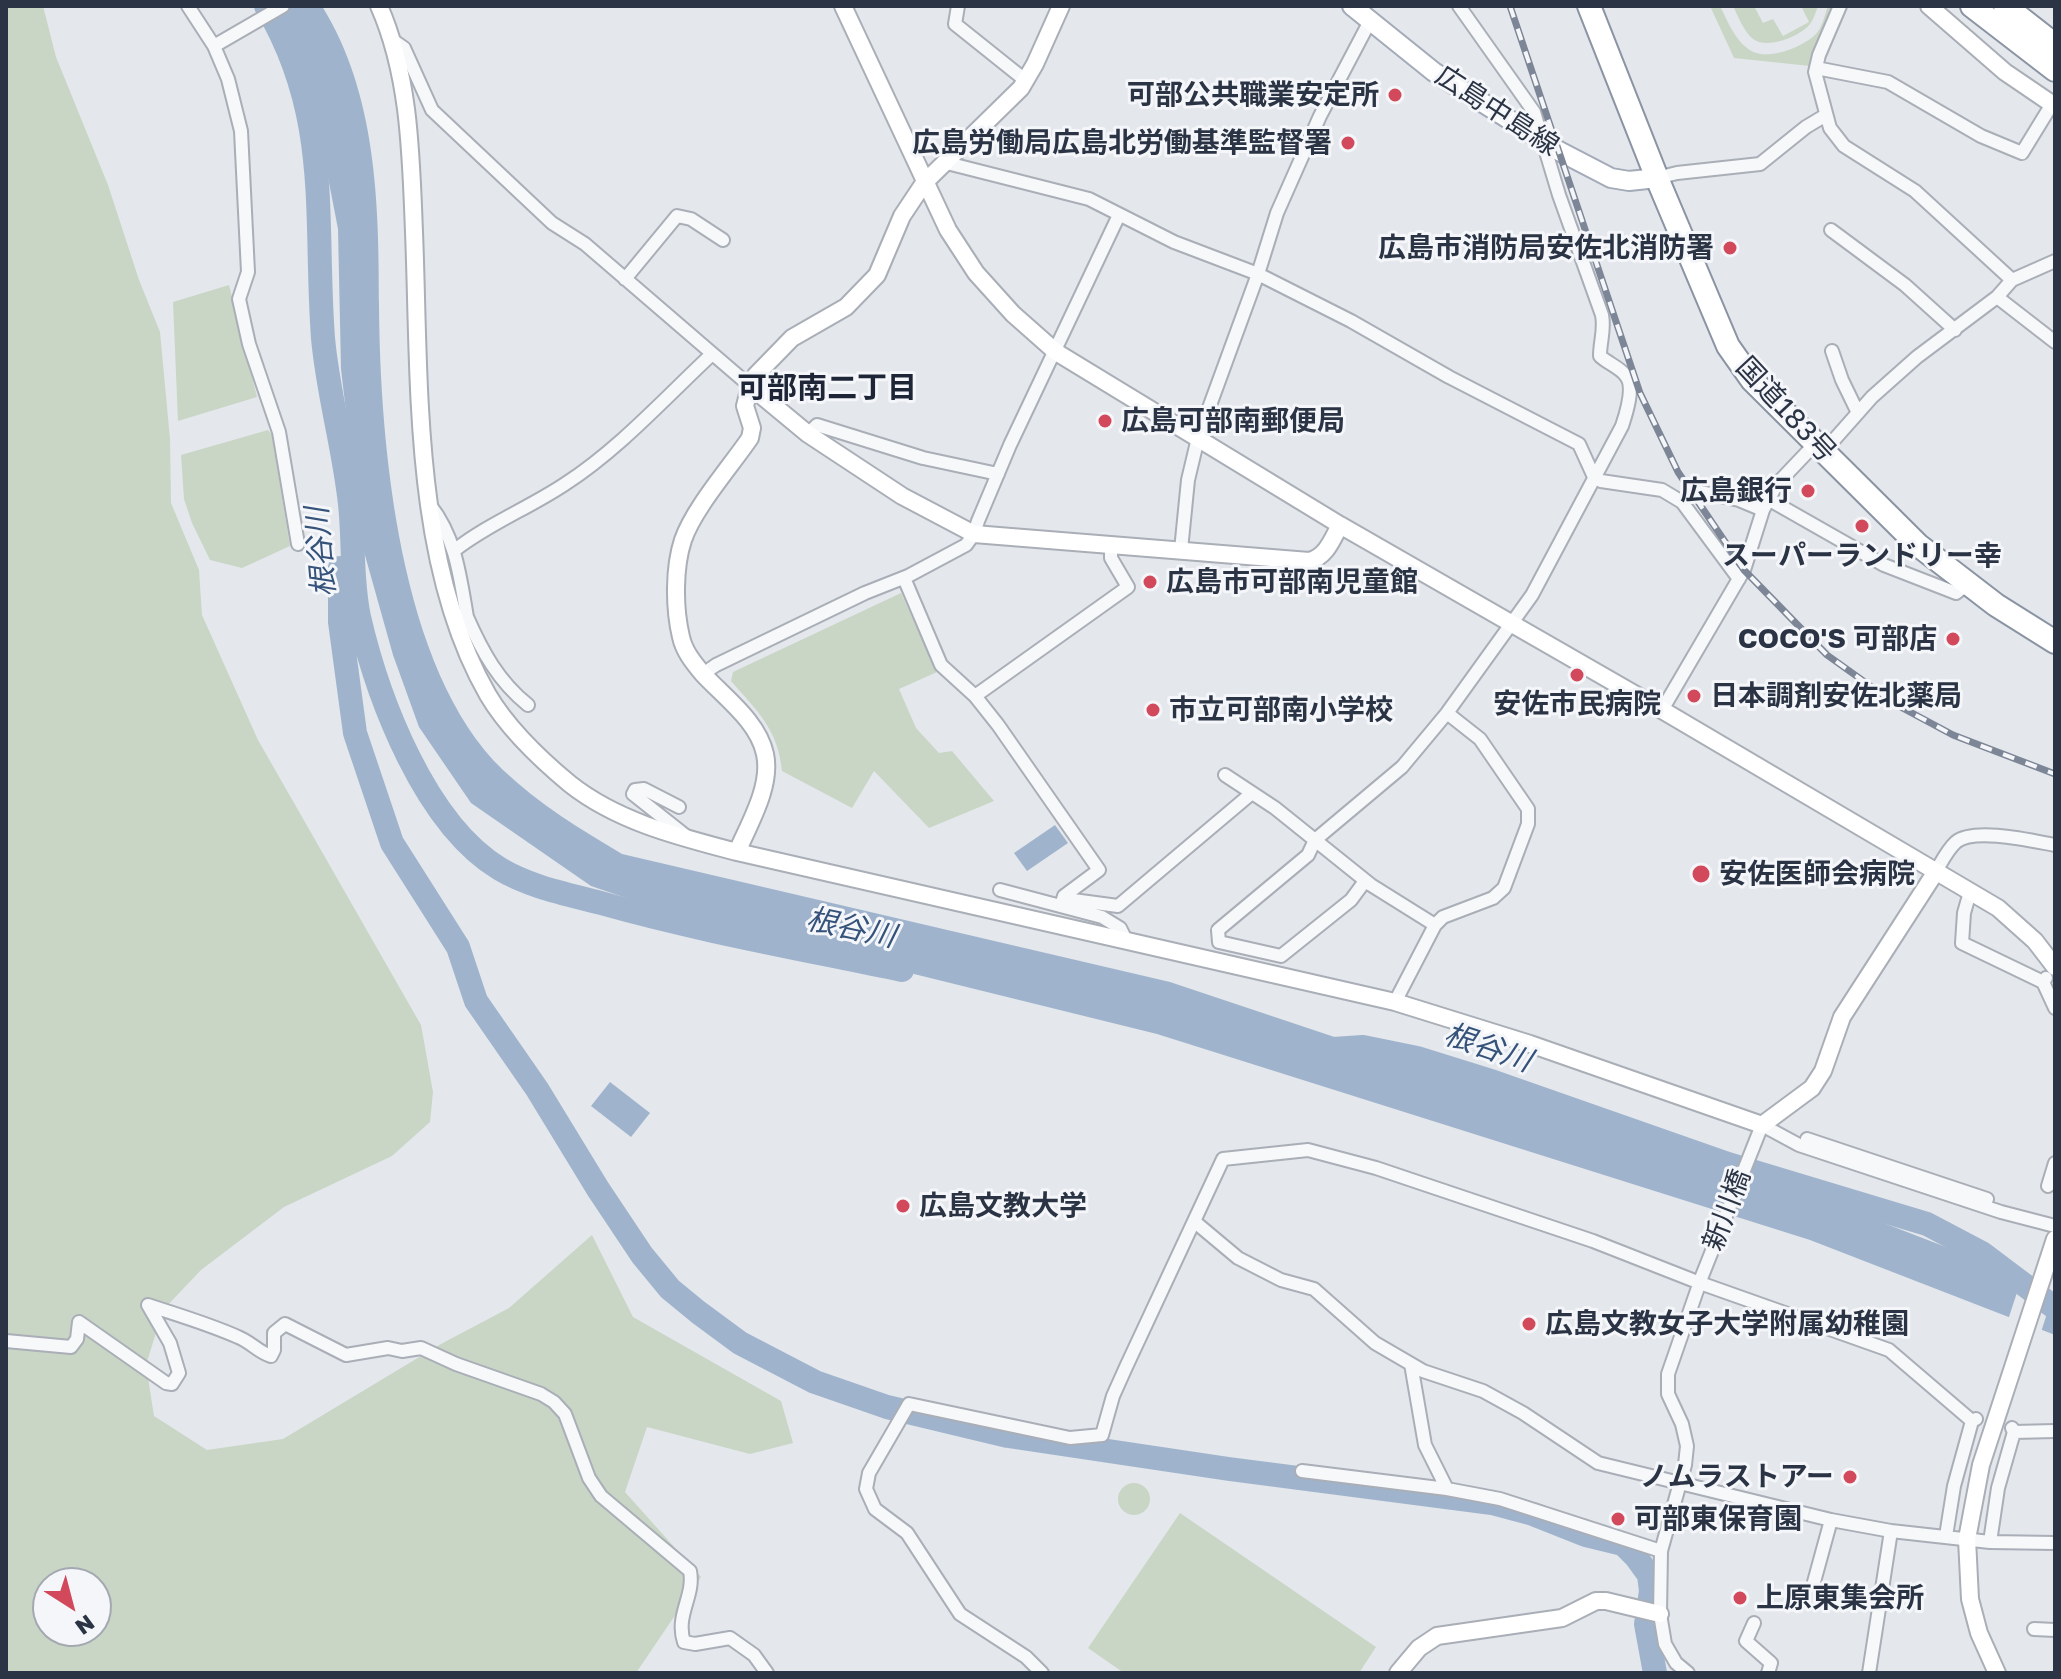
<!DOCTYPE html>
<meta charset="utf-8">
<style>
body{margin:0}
#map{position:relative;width:2061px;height:1679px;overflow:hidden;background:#e4e7ec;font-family:"Golos Text",sans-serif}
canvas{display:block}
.frame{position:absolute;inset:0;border:8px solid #2b3445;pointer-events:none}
.north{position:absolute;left:32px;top:1567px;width:80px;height:80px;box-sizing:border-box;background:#f4f6f9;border:2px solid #a4a8b1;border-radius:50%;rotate:144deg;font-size:22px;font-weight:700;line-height:32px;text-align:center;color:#2b3445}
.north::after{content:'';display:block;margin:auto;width:28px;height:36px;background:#d1495b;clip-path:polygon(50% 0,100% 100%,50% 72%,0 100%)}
</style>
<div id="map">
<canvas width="2061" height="1679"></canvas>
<div class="frame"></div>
<div class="north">N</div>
</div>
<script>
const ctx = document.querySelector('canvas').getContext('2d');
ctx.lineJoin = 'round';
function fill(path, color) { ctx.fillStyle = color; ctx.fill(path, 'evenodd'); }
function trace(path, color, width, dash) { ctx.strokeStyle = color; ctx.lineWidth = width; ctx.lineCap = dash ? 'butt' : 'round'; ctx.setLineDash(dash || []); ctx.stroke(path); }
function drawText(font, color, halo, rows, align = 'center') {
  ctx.font = font + ' "Golos Text","Noto Sans JP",sans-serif'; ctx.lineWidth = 6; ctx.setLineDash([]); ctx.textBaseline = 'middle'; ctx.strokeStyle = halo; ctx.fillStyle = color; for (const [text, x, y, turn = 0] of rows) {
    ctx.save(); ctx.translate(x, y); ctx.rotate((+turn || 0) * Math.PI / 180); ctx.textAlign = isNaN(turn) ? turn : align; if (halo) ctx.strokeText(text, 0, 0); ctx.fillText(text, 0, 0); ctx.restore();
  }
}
fill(new Path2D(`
 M6,6H43L56,57L108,185L139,280L160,332L170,439L171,503L199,570L202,615L258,740L421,1025L433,1092L430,1122L392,1156L284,1207L201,1270L163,1310L146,1365L154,1416L207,1450L283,1439L441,1344L509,1308L592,1235L633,1317L781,1401L793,1443L750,1454L647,1427L625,1492L701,1577L636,1673H6ZM48,1583H96V1631H48Z
 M1710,6H1720C1727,20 1734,38 1747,48C1764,63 1801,48 1815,35C1822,29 1825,14 1828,6H1835L1810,66L1734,58Z
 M1733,6H1754L1763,23L1773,19L1783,36L1809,22L1801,6H1818C1816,11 1814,19 1810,24C1801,36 1767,50 1753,39C1744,32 1738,16 1733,6Z
 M229,285L257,397L178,421L173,302Z
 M268,430L272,435L290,546L242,568L210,560L192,523L184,499L181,455Z
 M901,593L937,672L899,689L916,728L939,753L952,751L994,801L929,828L874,771L852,808L782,771C778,729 757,711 731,681L733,672Z
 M1118 1499a16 16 0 1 1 32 0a16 16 0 1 1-32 0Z
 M1180,1513L1376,1647L1359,1673H1124L1088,1648Z`), '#c9d6c5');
fill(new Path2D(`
 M258,6H322C377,95 379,204 379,306C380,444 399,670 503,770C539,804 580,829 622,854L1170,982L1837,1205L1977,1259L2055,1285V1335L1810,1240L1157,1034L679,916L591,886L471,803L419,727L393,655L361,541L341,369L338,229L320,136L290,56Z
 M1055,825L1068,843L1027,871L1014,853Z
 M610,1082L650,1113L631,1137L591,1106Z`), '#9fb4cc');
fill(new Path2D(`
 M2024,1271L2055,1281V1289L2040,1335L2007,1323Z`), '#e4e7ec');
trace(new Path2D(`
 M266,6C332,117 314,217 323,338C328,394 344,448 350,504C354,541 351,580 359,617C378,699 425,824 500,869C530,887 567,894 601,903C700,931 802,949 902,970
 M340,568V622L355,733L392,843L458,947L476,1001L537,1089L598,1189L642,1255L670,1289L698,1312L740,1343L815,1382L887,1407L1008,1436L1229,1469L1492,1503L1533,1514L1586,1535L1623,1544L1636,1557L1649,1575L1651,1591L1646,1624L1655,1673
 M1333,1049L1363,1047L1417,1058L1494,1082L1728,1164L1927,1224L1982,1253L2055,1308`), '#9fb4cc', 24);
const street = new Path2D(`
 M188,6L214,46L228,79L241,131L248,272L239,299L249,344L279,432L298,544
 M958,6L955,24L1025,80
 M1840,6L1819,55L1815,72L1830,128L1844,146L1915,191L2012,280
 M391,39L404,48L432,110L552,223L585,244L750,386
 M214,46L283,6
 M1816,68L1888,82L1981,136L2022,153L2052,104
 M943,162L1089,199L1174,242L1258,274L1351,321L1449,377L1579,444L1594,477L1601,481L1662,490L1682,502L1739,579
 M1657,178L1677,173L1760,164L1806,127L1826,115
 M1831,230L1905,285L1955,330
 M625,279L677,216L691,219L723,240
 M1997,297L2055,342
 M1832,351L1842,380L1858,413
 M808,434L817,425L923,458L998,474
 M1701,492L1739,500L1763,510
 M1768,499L1884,565L1956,593L1968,584
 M430,505C456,538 460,577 467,617L456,621
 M455,550C488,524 529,508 565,484C619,449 664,399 711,355
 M1181,550L1188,480L1198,438L1258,274L1277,213L1320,116L1370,21
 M904,578L941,665L975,696L998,725L1099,870L1064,896L1061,906
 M467,617C482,651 498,681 528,705
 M703,674L716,665L865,593L908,576L966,545L974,534L978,521L1010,445L1119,215
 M975,696L1128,587L1111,558V545
 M1662,710L1744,570L1763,510L1777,484L1815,444L1833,441L1872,397L1917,357L1997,297L2012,280L2055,261
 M1225,775L1275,808L1371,885L1435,925
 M679,807L644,789L635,790L633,794L686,836
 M1935,873C1941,863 1947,850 1956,842C1974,827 2033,841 2055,845
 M1365,881L1351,900L1281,956L1219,942L1218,930L1308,855L1315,840L1402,767L1447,713L1532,595L1622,426C1626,414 1635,387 1626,376C1621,368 1607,363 1600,356C1600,341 1605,330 1602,315L1559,195L1534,112L1459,6
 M1000,890L1102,917L1120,928L1126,940
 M1970,892L1964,913L1962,943L2043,982
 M1061,906L1073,900L1118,906L1252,793
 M2046,978L2043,982L2055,1008
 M1395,1002L1435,925L1443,917L1493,898L1504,888L1528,824V809L1480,739L1447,713
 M1762,1125L1799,1145L2001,1212L2055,1226
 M1807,1139L1987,1199
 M2048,1186L2055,1163
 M1195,1222L1238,1258L1281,1280L1314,1289L1375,1343L1423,1371L1483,1391L1523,1413L1598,1463L1831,1520L1891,1531L1990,1542L2055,1543
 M6,1341L71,1347L77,1339L79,1322L166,1383L172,1384L179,1373L170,1343L148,1305C178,1315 209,1324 238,1337C251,1342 258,1352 271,1356L274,1350V1333L285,1324L346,1355L388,1348L402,1351L421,1348L456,1364L541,1394L554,1402L565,1414L589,1478L601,1496L690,1571C695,1596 675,1615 684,1642L695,1644L730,1638L754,1655L767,1673
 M1411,1364L1425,1445L1447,1489
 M2014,1432L2055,1431
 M1302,1471L1447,1489L1500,1499L1661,1551
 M1946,1536L1954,1486L1972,1421L1976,1419
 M1990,1542L1998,1488L2014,1432L2012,1428
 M1814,1582L1831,1520
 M1754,1623L1746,1641L1771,1663L1768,1673
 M2034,1629L2055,1630
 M1042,1673L1026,1657L960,1614L907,1533L875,1509L866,1489L869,1473L909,1404L1070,1438L1102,1435L1113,1396L1126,1367L1223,1159L1308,1150L1376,1168L1593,1241L1700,1283L1889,1350L1972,1421
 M1688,1673L1676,1663L1665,1644L1660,1614L1661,1551L1685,1465L1687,1446L1682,1424L1668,1394V1374L1702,1276L1762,1125
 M1869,1673L1891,1531`);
const secondary = new Path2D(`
 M379,6C410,76 411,157 414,232C420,380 412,563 488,695C507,727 541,760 570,784C618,822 680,837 737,852L1395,1002L1530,1044L1762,1125L1812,1088L1823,1071L1842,1017L1935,873
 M843,6L948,230L976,273L1013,314L1056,352L1340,525L1662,710L1998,908L2035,941L2055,967
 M1929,6L2005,72L2055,106
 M750,386L808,434L902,496L974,534L1309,561C1326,557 1332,540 1340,525
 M737,852C749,824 772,786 765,754C758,721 724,697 702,673C693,662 684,651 681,637C674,608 674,567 683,540C694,508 731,466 750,438L752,428L745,406L750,386L756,375L792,338L846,307L877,275L902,216L924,183L1021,88L1035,64L1061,6
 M1398,1673L1419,1648L1437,1636L1562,1618L1596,1601H1606L1660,1614
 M1997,1673L1979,1633L1970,1599L1967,1539L1981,1465L2055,1239`);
const primary = new Path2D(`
 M1352,6L1434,72L1559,151L1611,178L1629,181L1657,178`);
const highway = new Path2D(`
 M1589,6L1657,178L1728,346L1752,380L1918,545L1996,605L2055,642
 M1972,6L2055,70
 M2005,6L2055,45`);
trace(street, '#a9aeb7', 16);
trace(secondary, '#a9aeb7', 20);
trace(primary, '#a3abb8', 22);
trace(highway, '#8b94a3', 26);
trace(street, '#f7f8fa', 12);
trace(secondary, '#fff', 16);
trace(primary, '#fff', 18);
trace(highway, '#fff', 22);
const rail = new Path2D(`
 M1510,6L1640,393L1678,472L1744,570L1827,655L1897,705L1953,735L2055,774`);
trace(rail, '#7d8696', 7);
trace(rail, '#f4f6f9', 4, [12]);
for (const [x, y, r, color] of [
 [1395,95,8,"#d1495b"],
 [1348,143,8,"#d1495b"],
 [1730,248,8,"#d1495b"],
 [1105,421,8,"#d1495b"],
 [1808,491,8,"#d1495b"],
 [1862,526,8,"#d1495b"],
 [1150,582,8,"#d1495b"],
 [1953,639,8,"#d1495b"],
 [1577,675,8,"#d1495b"],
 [1694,696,8,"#d1495b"],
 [1153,710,8,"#d1495b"],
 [1701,874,10,"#d1495b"],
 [903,1206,8,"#d1495b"],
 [1529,1324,8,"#d1495b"],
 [1850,1477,8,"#d1495b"],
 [1618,1519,8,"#d1495b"],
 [1740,1598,8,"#d1495b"]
]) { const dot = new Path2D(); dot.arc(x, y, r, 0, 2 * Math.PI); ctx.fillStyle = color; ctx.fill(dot); trace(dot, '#f4f6f9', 3); }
drawText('bold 28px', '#2b3445', '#f4f6f9', [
 ["可部公共職業安定所",1379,95,"right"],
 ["広島労働局広島北労働基準監督署",1332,143,"right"],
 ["広島市消防局安佐北消防署",1714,248,"right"],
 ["広島可部南郵便局",1121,421],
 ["広島銀行",1792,491,"right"],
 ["スーパーランドリー幸",1862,556,"center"],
 ["広島市可部南児童館",1166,582],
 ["COCO'S 可部店",1937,639,"right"],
 ["日本調剤安佐北薬局",1710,696],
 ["安佐市民病院",1577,704,"center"],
 ["市立可部南小学校",1169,710],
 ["安佐医師会病院",1719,874],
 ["広島文教大学",919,1206],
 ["広島文教女子大学附属幼稚園",1545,1324],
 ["ノムラストアー",1834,1477,"right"],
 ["可部東保育園",1634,1519],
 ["上原東集会所",1756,1598]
], 'left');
drawText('28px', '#2b3445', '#f4f6f9', [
 ["広島中島線",1497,111,33],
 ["国道183号",1786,410,47],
 ["新川橋",1727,1210,-69]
]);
drawText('bold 30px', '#1d2536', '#f4f6f9', [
 ["可部南二丁目",827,388]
]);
drawText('italic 30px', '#34527a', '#f4f6f9', [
 ["根谷川",321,552,-95],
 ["根谷川",851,928,12],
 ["根谷川",1488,1048,19]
]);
</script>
